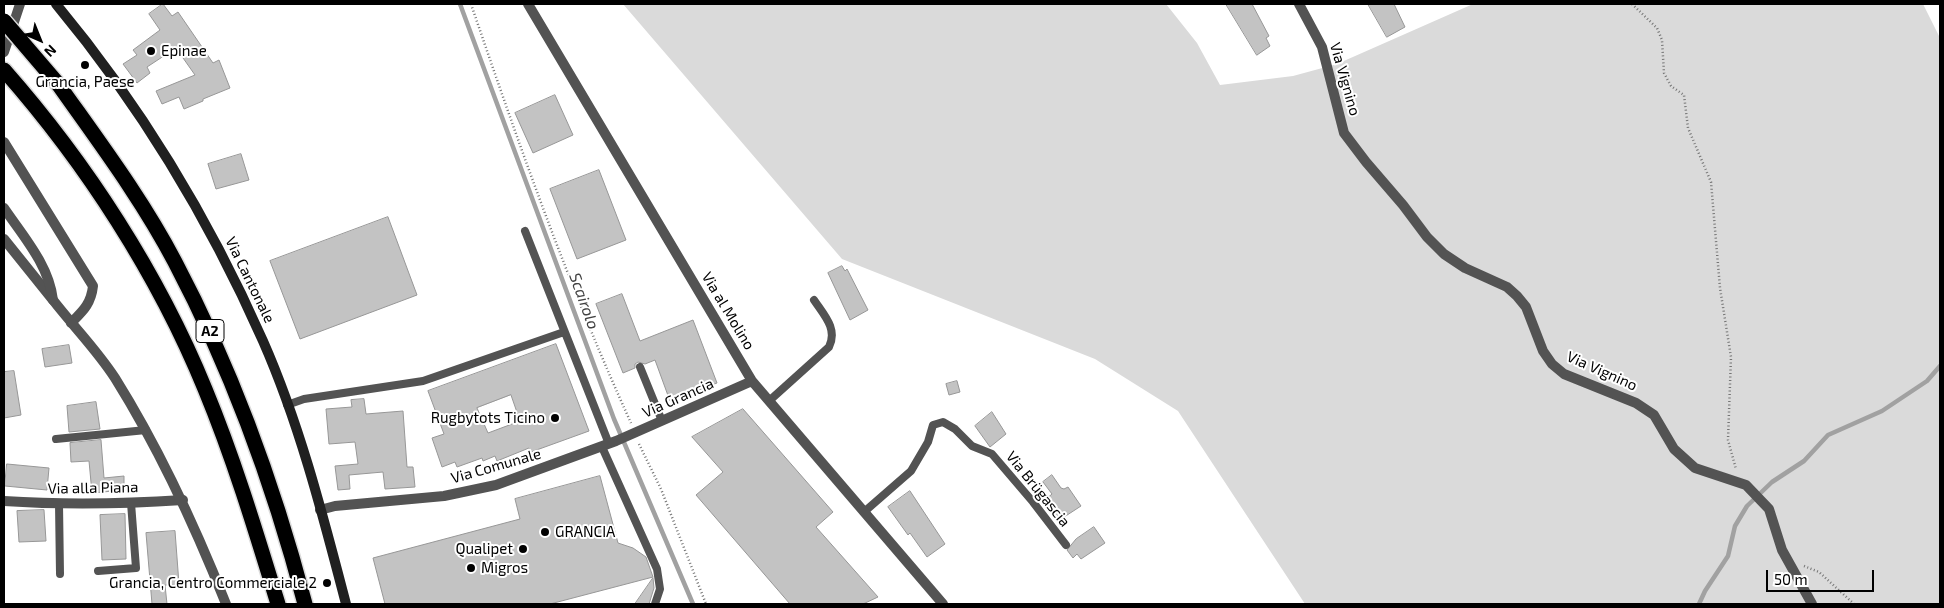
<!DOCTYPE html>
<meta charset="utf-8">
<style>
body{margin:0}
#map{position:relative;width:1944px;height:608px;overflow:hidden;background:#fff;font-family:"Exo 2",sans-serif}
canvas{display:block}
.frame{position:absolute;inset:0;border:5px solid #000;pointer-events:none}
.north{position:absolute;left:15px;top:15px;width:50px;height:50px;-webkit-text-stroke:4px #fff;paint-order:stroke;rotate:136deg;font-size:14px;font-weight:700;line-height:20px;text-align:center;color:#000}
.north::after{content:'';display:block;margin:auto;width:18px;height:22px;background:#000;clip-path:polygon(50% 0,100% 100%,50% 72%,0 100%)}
.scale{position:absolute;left:1766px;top:570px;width:108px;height:22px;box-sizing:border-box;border:2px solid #000;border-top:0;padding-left:6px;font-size:15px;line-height:18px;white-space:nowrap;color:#000;-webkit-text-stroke:4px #fff;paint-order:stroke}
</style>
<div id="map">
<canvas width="1944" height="608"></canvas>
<div class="frame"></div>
<div class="north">N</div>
<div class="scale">50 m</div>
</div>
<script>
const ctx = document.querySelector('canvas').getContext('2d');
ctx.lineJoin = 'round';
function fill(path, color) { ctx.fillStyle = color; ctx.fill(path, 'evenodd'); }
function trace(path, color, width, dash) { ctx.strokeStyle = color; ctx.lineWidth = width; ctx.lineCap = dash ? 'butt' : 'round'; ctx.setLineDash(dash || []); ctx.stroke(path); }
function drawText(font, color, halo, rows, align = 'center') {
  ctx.font = font + ' "Exo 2",sans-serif'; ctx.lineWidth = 4; ctx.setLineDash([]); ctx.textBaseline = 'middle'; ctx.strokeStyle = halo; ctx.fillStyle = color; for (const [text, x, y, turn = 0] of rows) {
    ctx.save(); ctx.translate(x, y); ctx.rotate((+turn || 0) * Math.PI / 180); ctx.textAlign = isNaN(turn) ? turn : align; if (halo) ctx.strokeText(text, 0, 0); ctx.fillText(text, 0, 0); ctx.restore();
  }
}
fill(new Path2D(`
 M623,4H1166L1197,43L1220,85L1293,76L1337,64L1473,4H1923L1940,38V604H1305L1178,411L1095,359L842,259Z`), '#dadada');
trace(new Path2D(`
 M460,4L614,419L693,604
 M1699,604L1705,591L1728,556L1735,526L1747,506L1772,482L1804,461L1828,435L1882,411L1927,381L1940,366`), '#a1a1a1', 4.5);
const building = new Path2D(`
 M163,4L172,16L178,12L213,63L219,60L230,88L203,99V101L184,109L179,97L162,104L156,91L195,75L176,48L147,67L150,73L137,83L123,64L137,55L133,50L160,30L149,14Z
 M1226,4H1252L1269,36L1266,38L1270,46L1257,55Z
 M1368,4H1394L1405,27L1387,37Z
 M555,95L573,135L533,153L515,113Z
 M241,154L249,180L216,189L208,164Z
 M599,170L626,240L577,259L550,189Z
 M388,217L417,295L300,339L270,261Z
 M842,266L845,271L847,269L868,310L850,320L828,273Z
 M622,294L640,341L693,320L717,383L670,401L655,360L645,364L638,362L635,364V368L623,373L596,304Z
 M556,344L589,431L531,452L529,448L497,461L495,456L483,461L482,458L457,467L455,462L442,467L432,438L444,434L428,391ZM511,395L520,421L488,433L477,408Z
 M69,345L72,363L45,367L42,349Z
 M14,371L21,415L4,418V372Z
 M957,381L960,392L949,395L946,384Z
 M364,399L366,414L403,411L407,467H413L415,487L385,489L383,472L349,475L350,489L338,490L335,466L358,464L355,442L329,444L326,409L352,407L351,400Z
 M96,402L100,429L69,432L67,406Z
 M743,409L833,512L816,527L878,597L863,604H790L696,495L723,472L692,437Z
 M992,412L1006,434L990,447L975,426Z
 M101,440L104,478L124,476V490L92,493L89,461L71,462L70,443Z
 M7,464L49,468L47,490L5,486Z
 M1052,475L1061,488L1064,489L1068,487L1081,506L1058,521L1045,503V500L1052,494L1043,482Z
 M600,476L618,543L633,548L646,557L653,577L550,604H385L373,558L520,519L515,499Z
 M910,491L945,544L927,557L910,533L908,535L888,507Z
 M44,510L46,541L19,542L17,511Z
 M125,514L126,559L102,560L100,515Z
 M1094,527L1105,543L1081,559L1077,554L1073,558L1067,550L1076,539Z
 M175,531L179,584L165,585L167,604H152L146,533Z
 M653,578L654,588L649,604H635Z`);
fill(building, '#c3c3c3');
trace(building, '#979797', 1);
const motorway = new Path2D(`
 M4,70C86,163 158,274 205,389C234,459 256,532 278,604
 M58,84C99,142 142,199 175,262C232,370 274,486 305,604`);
trace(motorway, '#dbdbdb', 18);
trace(new Path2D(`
 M471,4C519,145 569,287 631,423
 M1632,4L1657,28L1662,40L1664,73L1671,86L1684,95L1688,128L1711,182L1720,288L1731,357L1728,440L1736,469
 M639,444L661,489L706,604
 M1804,566L1819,572L1854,604`), '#757575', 2.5, [1, 2.5]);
trace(new Path2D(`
 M525,231L609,444
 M640,367L662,421
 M769,401L829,347C838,329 824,315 814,300
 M287,405L304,399L423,381L564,332
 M56,439L146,430
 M602,447L657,569L660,589L655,604
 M59,504L60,574
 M864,512L911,471L928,442L933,425L943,422L955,429L972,446L992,454L1033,502L1066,545
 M98,571L136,568L131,503`), '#535353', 8);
trace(new Path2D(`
 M528,4L752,381L943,604
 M1299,4L1322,47L1344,133L1366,162L1403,205L1427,237L1444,254L1465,268L1507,287L1517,296L1526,307L1543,351L1552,364L1564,374L1636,403L1654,415L1674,449L1695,468L1746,485L1769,509L1782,550L1812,604
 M4,52L20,4
 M4,142L93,286C91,304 83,311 71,323
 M4,239L53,300
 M4,501C64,505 123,504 183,500
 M320,510L335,506L444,496L496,485L616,441L752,381`), '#535353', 10);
trace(new Path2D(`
 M4,208C23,236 49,265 53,300C73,326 97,350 115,378C160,450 195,526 226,604`), '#535353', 10);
trace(new Path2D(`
 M56,4C140,105 210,221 263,341C300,425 323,516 346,604`), '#202020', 10);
trace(motorway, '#000', 15);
const motorwayBridge = new Path2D(`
 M4,21L58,84`);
trace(motorwayBridge, '#dbdbdb', 18, []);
trace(motorwayBridge, '#000', 15);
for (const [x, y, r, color] of [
 [151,51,5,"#000"],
 [85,65,5,"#000"],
 [555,418,5,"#000"],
 [545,532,5,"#000"],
 [523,549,5,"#000"],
 [471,568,5,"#000"],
 [327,583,5,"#000"]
]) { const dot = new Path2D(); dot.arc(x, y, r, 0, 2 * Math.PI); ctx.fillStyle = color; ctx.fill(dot); trace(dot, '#fff', 2); }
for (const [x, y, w] of [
 [210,331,28]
]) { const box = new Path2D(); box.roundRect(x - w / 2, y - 11.5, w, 23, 4); ctx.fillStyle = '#fff'; ctx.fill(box); trace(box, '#000', 1); }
drawText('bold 14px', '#000', null, [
 ["A2",210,331]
]);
drawText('15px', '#000', '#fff', [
 ["Epinae",161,51],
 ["Grancia, Paese",85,82,"center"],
 ["Rugbytots Ticino",545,418,"right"],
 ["GRANCIA",555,532],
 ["Qualipet",513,549,"right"],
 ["Migros",481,568],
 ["Grancia, Centro Commerciale 2",317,583,"right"]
], 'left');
drawText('15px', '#000', '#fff', [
 ["Via Vignino",1345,79,74],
 ["Via Cantonale",250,280,64],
 ["Via al Molino",728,311,59],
 ["Via Vignino",1602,371,24],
 ["Via Grancia",678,398,-24],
 ["Via Comunale",496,466,-16],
 ["Via alla Piana",93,488,-1],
 ["Via Brügascia",1038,489,51]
]);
drawText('italic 16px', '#424242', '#fff', [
 ["Scairolo",584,301,70]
]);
</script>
